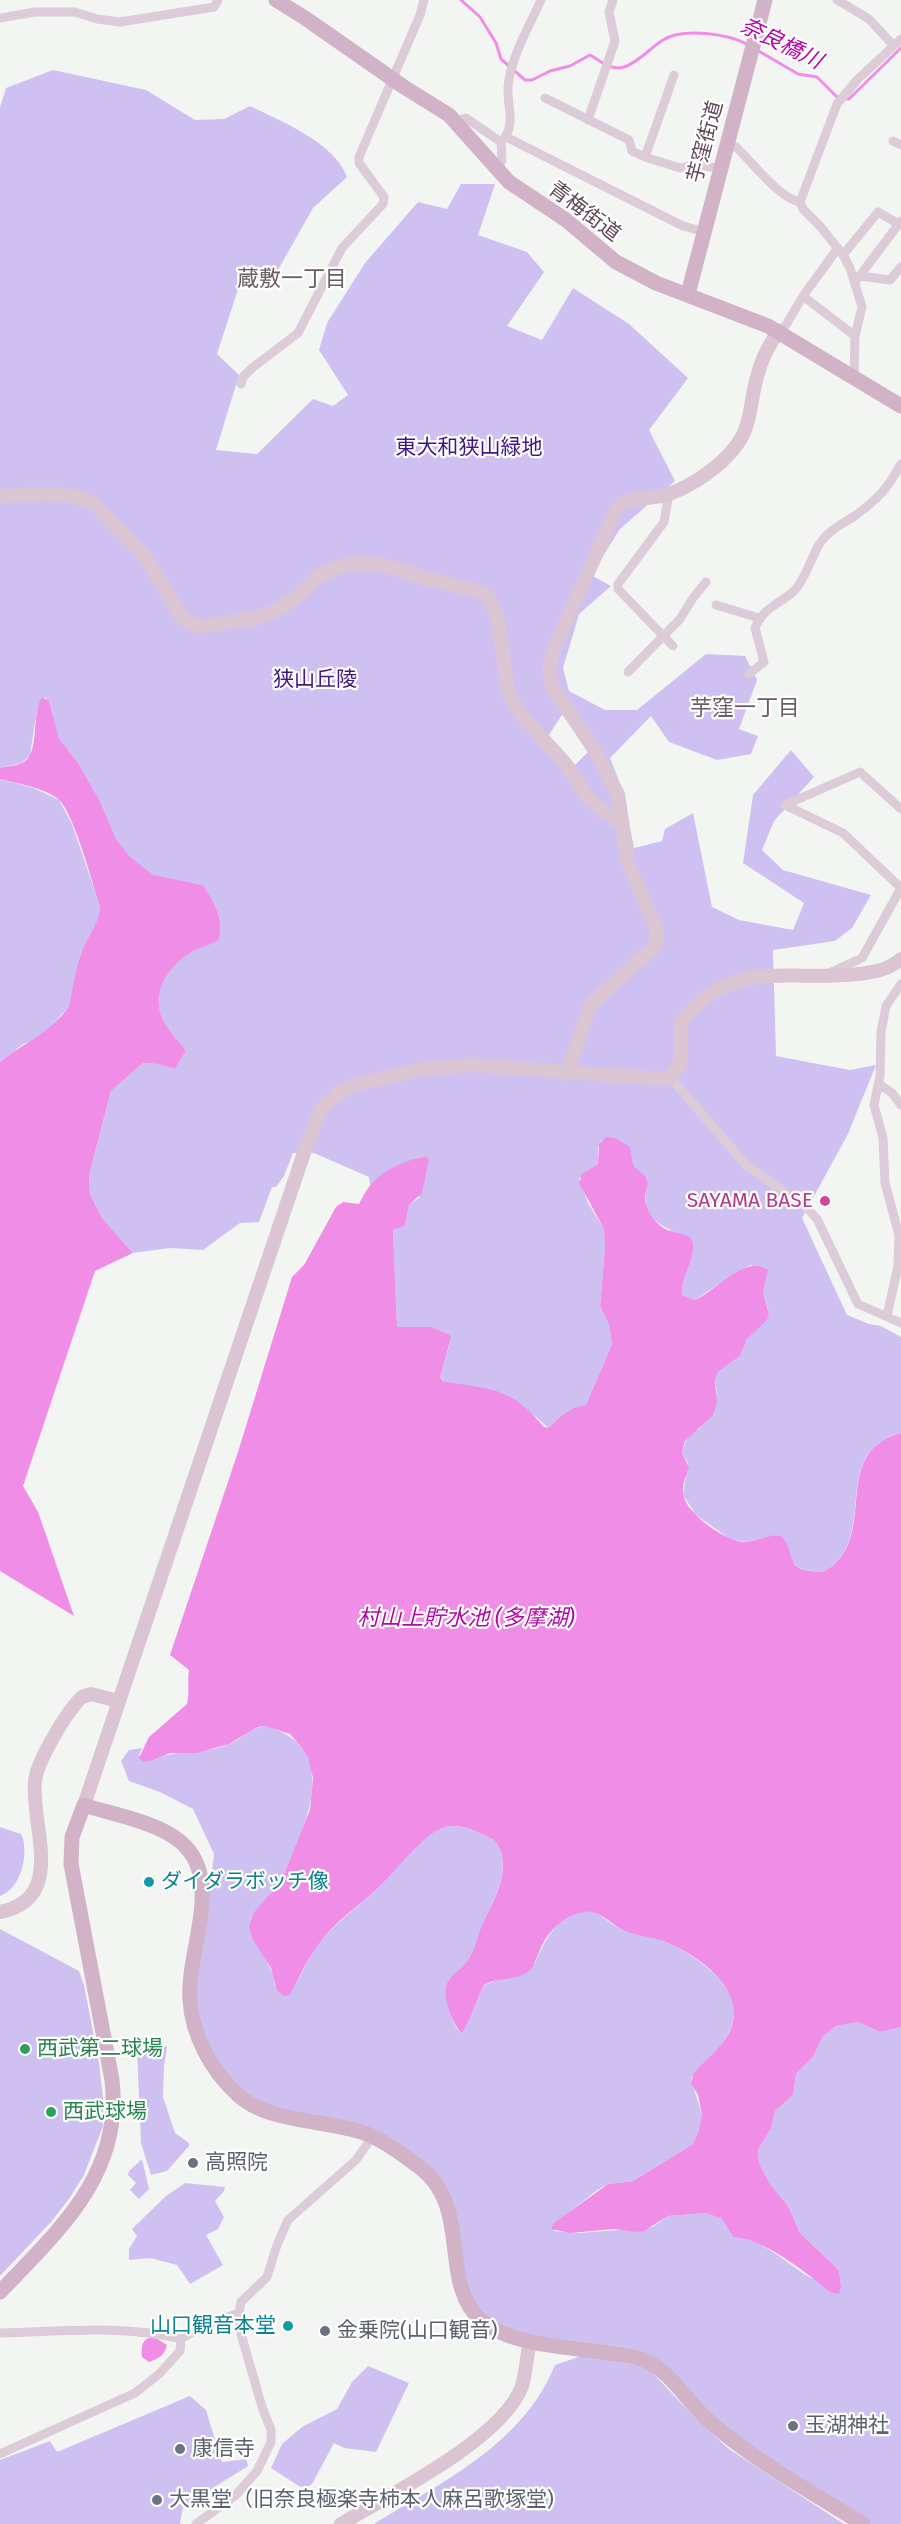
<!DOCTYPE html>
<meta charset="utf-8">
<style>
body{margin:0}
canvas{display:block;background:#f3f5f3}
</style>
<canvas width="901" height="2524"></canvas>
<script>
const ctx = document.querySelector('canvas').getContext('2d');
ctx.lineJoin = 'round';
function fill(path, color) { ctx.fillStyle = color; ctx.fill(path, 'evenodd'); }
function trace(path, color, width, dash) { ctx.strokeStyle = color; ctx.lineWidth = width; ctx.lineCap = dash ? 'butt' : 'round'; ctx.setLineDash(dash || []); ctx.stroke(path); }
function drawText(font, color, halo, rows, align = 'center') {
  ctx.font = font + ' "Fira Sans","Noto Sans JP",sans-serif'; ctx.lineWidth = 4.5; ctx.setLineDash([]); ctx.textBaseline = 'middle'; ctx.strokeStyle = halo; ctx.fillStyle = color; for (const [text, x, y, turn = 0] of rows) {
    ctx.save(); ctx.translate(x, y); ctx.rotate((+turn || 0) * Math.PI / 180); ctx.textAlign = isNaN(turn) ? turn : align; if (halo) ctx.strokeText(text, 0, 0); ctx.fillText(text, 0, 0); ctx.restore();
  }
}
fill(new Path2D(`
 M53,70L146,90L195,120L224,119L250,106C281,121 335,143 347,177L313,208L274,277L241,280L217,354L239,375L216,450L257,454L313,399L333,406L348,395L319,350L327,323L365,263L418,202L447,209L461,184H495L478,235L527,252L544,272L507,326L542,340L573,288L629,324L688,378L649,430L675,481L620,529L591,575L611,586L579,614L563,668L569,691L605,710H637L706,654L745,656L757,680L739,729L758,736L751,754L717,760L669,742L651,716L610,758L623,791L634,848L662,841L665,829L693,813L712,907L739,920L793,930L804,903L743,863L753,795L791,750L814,777L774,821L762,850L783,870L871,895L852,928L835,941L773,950L776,1056L850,1070L876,1065L848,1134L802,1218L847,1315L869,1324L881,1326L901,1337V1433C826,1452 882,1540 823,1572C803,1571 791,1569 788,1548L771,1536L748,1542L730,1539L696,1515L683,1495L688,1463L682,1452L688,1436L700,1428L717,1392L715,1381L718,1372L740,1356L747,1339L769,1314C766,1297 759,1281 751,1265L736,1272L695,1300L682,1295C680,1276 698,1258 692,1239C670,1231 638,1219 647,1188L635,1167L602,1140L598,1147V1164L579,1179L588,1203L604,1229L605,1249L600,1306L609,1325L612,1344L586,1405L561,1416L548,1428L535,1416L493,1391L444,1381L440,1377L451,1339L397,1327L393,1230L405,1226L409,1205L420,1197L385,1174L370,1185L369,1177L314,1153H293L284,1176L276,1187H272L259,1222L240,1223L203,1250L170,1248L133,1253L102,1218L90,1194L89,1175L111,1091L143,1063L158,1064L175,1069L186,1051C178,1040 167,1030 162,1017C150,989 170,964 193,951C201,947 211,945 219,940C224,919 215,903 203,885C187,881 169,883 153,876C112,857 98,792 74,758C68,750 61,745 57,736C52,724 55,705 44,697L37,710L30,755L22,763L0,768V107L6,88ZM565,710L592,748L568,772L542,746Z
 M0,779L34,788L59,800L72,824L100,906L99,921L81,953L69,1006L47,1031L35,1040L23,1044L0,1062Z
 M265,1726C329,1743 316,1799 296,1847C290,1859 286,1873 278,1884C271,1894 262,1903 254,1912L264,1956L273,1974L275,1986L289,1994C301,1979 307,1958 319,1943C336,1922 358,1907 377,1889C396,1872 421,1834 445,1827C460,1823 480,1833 494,1840C515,1866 493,1900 482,1926C479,1932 479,1938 477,1944C472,1959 461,1971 449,1980C447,1997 448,2020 461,2033L471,2016L483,1986L535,1963C544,1942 558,1912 587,1911C599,1911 608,1923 619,1928C633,1934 648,1936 663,1941C687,1950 731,1979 734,2007C736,2027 722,2046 709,2060C703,2067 694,2069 691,2079L702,2115L700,2131L693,2144L633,2181L608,2184L596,2191L567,2214L554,2231L580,2233L653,2227L668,2216L706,2213L722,2219L733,2237C766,2239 786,2265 813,2279C822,2283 833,2284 841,2286L839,2270L800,2233L788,2206L770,2184L759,2163L758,2150L771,2128L775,2111L793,2095L796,2074L813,2057L823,2036L836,2026L858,2022L880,2032L901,2027V2524H863L770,2466L659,2368L530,2341L474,2314L449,2208L396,2150L274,2113L236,2094L192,2018L203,1885L211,1879L214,1854L193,1809L160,1792L129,1781L121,1761L129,1750L142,1748L139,1755L153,1760C178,1748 206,1755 231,1743C243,1738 253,1727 265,1726Z
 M0,1827L21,1834C30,1852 21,1889 0,1896Z
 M0,1929L79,1971L84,1985L99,2063L103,2098V2126L84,2175L69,2199L51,2222L0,2276Z
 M167,2046L164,2066L163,2097L175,2133L189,2143V2146L167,2171L151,2175L141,2143L137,2049Z
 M142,2159L149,2189L139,2199L130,2190L136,2183L128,2175L129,2171Z
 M185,2183L225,2187L224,2191L215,2201L224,2217L218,2229L206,2235L223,2265L190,2284L177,2265L150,2258L129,2260V2249L137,2236L132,2229L166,2196Z
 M581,2356L639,2365L651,2371L695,2418L729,2449L844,2524H374C442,2482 523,2444 555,2365Z
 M368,2366L409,2383L376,2452L344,2448L334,2443L312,2484L306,2488L299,2486L271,2468L282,2444L302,2427L337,2409L352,2382Z
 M190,2396L206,2410L222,2462L246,2459L248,2466L183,2507L180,2524H0V2460L50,2441L57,2452Z`), '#cec1f2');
fill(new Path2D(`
 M42,697L49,701L59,739L78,763L99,800L116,839L129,856L153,875L203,885C215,903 224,919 219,940C211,945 202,947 193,951C166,967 148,996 166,1025C172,1035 180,1042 186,1051L175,1069L158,1064L143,1063L111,1091L89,1175L90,1194L102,1218L133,1253L95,1271L23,1486L38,1512L74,1616L0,1571V1062C24,1042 50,1034 69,1006C73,989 75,971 81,954C87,937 99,925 100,906C92,883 74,811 57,798C41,787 19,784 0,779V768C8,766 17,766 24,762C40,751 31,714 42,697Z
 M606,1137L615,1138L630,1147C632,1154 631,1160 634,1166C638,1171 644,1173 647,1180C649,1186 645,1192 645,1198C645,1208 654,1221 662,1227C670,1233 684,1232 692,1239C698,1258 680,1276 682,1295L695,1300C717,1291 743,1254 768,1270L763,1292L769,1314L767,1320L747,1339L740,1356L718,1372L715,1381L717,1403L713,1415L685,1441L682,1452L689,1468C685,1477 680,1490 685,1500C692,1517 726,1541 744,1542C757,1542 769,1533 781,1536C799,1555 780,1571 823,1572C883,1540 826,1453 901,1433V2027L880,2032L858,2022L836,2026L823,2036L813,2057L796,2074L793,2095L775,2111L771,2128L758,2150L759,2163L770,2184L788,2206L800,2233L839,2270L841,2286L839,2294L830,2292C805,2272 765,2239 733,2237L722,2219L706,2213L668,2216L644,2231L637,2232L614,2229L570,2233L551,2229L554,2223L608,2184L633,2181L693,2144L699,2131L702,2115L698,2095L691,2083L693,2074C705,2060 720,2050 729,2033C751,1991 697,1954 663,1941C651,1937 639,1936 628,1932C613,1927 599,1908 583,1912C563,1916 548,1931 540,1950C537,1956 535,1964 530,1970C517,1982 496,1976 483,1986L471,2016L462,2033C453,2026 443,1998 446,1987C448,1976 463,1969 469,1959C476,1948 477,1937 482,1925C494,1900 515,1865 494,1840C480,1833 461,1823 445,1827C422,1834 396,1872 378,1888C358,1907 334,1922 318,1945C308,1958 301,1974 293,1989L289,1995L284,1996L277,1991L271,1968L253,1940L249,1927L254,1912L278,1885L285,1872L310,1810L313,1778L308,1758L302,1748L290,1734L265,1726L258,1727L229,1744L196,1753H170L153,1760L143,1762L139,1758L149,1737L187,1704C190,1693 187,1682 189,1670L170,1655L238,1452L292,1277L304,1265L336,1207L343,1202L359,1204C362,1198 365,1192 369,1187C380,1171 408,1158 427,1157L429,1159L422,1193L409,1205L405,1226L393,1230L397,1327H431L450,1335L451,1338L440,1377L443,1381C492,1390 510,1386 544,1427L548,1428L561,1416L574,1408L586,1405L612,1344L609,1325L600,1306L605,1249L604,1229L579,1183L582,1174L598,1164L599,1144Z
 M154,2337L167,2345C165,2355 158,2359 149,2362L142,2357C141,2346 142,2338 154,2337Z`), '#f08de7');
trace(new Path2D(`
 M461,0L480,17L496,43L501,59L525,80H532L550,71L570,66L590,55C601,61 611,71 624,67C638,63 651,47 663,40C683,27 729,34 749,45
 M757,50L798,74L817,77L838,98L849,99L901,48`), '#f08de7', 3);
trace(new Path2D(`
 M837,0L869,19L893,45
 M0,18L35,12H75L97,19L120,22L214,7L218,0
 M545,98L629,140L632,151L645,157L680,168L695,164L721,169
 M588,120L615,41L609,12L613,0
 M455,121L466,118L501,142
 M506,137L683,226L705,232
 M893,141L901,145
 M727,145L736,147C753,163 779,198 800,202
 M645,157L674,75
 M498,170L502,160L501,142C517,126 507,107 508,88C510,58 529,27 541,0
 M843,255L878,212L899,224
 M860,276L890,280L901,267
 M855,282L901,221
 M803,296L855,336
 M779,331L786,325L803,296L838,248
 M854,376L855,336L862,307L850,268L843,255L820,226L803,209L800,202L837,104L858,79L901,39
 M241,384L243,377L252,368L298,333L342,248L383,204L384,197L359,163V157L420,15L424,0
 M669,494L664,522L618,584V589L673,646
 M716,605L759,618
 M628,672L680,619L693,598L706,582
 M749,674L764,662L755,628C765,606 778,605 794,591C806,579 811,557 820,543C830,529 843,524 856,515C879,498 887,489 901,464
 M901,888L843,833L785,805L860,772L901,809
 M829,973L862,958L901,888
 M670,1077L745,1164L808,1209L817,1219L858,1304L901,1323
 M879,1084L892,1093L901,1105
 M887,1316L898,1266L899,1235L885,1183L883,1138L874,1105L880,1076L881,1032L886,1006L901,984
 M239,2313L241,2302L267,2277L277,2245L288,2220L356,2160L372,2137
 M0,2333C60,2332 121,2324 181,2339
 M0,2454L135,2393L159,2374L180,2351L181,2339L203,2326L239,2313L241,2334L262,2407L271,2430V2442L257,2471L236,2495L196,2524`), '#dcccd7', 9);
trace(new Path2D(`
 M0,496C30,495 65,489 93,503L146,558L183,619L198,627L256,618L275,611L294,599L322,574L345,565L362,563L387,566L428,579L478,591L487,596L497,614L508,691L513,703L522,716L565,763L587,796L603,811L622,824
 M567,1074L590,1005L654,947L657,940V930L628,863L618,794L592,746L552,687L549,671L553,650L617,508C633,494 650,501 669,494C692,486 721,466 736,446C752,426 750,400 757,377C761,361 769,344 779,331
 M84,1805L308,1141L321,1109L343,1089L358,1084L424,1069L472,1065L662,1079L670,1077L681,1062V1023C729,957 790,982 858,974C875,972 888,970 901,959
 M0,1912C68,1899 30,1824 35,1781C37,1761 67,1711 82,1697L91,1694L118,1701
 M341,2524C389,2495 503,2439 522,2386C526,2372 527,2355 530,2341`), '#dbc5d2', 14);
trace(new Path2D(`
 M276,0L305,18L404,87L449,115L509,182L566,220L616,262L656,283L768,326L901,406
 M688,294L765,0
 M0,2292C59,2230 123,2174 112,2080L71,1864L72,1837L84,1805C111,1814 151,1821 174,1837C229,1873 186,1948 190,2000C192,2035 211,2070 237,2094C268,2124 328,2119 367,2134C385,2141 403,2155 418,2166C474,2206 437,2283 482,2321C513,2347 575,2347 614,2354C624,2355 635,2356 644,2360C672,2372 686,2401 709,2421C755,2461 811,2492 863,2524`), '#d1b2c6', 15);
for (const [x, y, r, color] of [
 [825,1201,6,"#d1479c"],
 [149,1882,6,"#0f9aa8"],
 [25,2049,6,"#2e9e5b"],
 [51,2112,6,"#2e9e5b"],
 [193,2163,6,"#6b7280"],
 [288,2326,6,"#0f9aa8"],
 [325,2331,6,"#6b7280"],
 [793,2426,6,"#6b7280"],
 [180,2449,6,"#6b7280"],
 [157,2500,6,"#6b7280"]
]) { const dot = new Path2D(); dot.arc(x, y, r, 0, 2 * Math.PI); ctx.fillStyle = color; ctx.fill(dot); trace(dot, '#fff', 2); }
drawText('21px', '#614959', '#fff', [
 ["芋窪街道",706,142,-75],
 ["青梅街道",584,212,37]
]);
drawText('21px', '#401588', '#fff', [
 ["東大和狭山緑地",469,448],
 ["狭山丘陵",315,680]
]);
drawText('21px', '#b23c85', '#fff', [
 ["SAYAMA BASE",813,1201]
], 'right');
drawText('21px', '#0d838f', '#fff', [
 ["ダイダラボッチ像",161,1882],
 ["山口観音本堂",276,2326,"right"]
], 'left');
drawText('21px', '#27864d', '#fff', [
 ["西武第二球場",37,2049],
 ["西武球場",63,2112]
], 'left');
drawText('21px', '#5b616d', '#fff', [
 ["高照院",205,2163],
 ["金乗院(山口観音)",337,2331],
 ["玉湖神社",805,2426],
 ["康信寺",192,2449],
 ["大黒堂（旧奈良極楽寺柿本人麻呂歌塚堂)",169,2500]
], 'left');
drawText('italic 22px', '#b607a7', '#fff', [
 ["奈良橋川",781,44,26],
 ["村山上貯水池 (多摩湖)",466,1619]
]);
drawText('22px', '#685e64', '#fff', [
 ["蔵敷一丁目",292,280],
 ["芋窪一丁目",745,709]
]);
</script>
